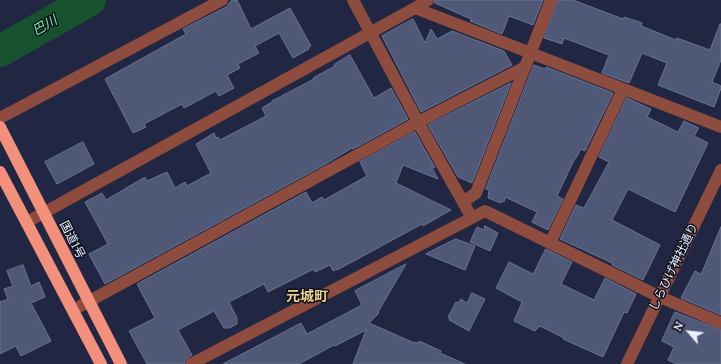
<!DOCTYPE html>
<meta charset="utf-8">
<style>
body{margin:0}
#map{position:relative;width:721px;height:364px;overflow:hidden;background:#212742;font-family:Lora,serif}
canvas{display:block}
.north{position:absolute;left:669px;top:312px;width:40px;height:40px;-webkit-text-stroke:3px #0e111d;paint-order:stroke;rotate:298deg;font-size:11px;font-weight:700;line-height:16px;text-align:center;color:#ebeffe}
.north::after{content:'';display:block;margin:auto;width:14px;height:18px;background:#ebeffe;clip-path:polygon(50% 0,100% 100%,50% 72%,0 100%)}
</style>
<div id="map">
<canvas width="721" height="364"></canvas>
<div class="north">N</div>
</div>
<script>
const ctx = document.querySelector('canvas').getContext('2d');
ctx.lineJoin = 'round';
function trace(path, color, width, dash) { ctx.strokeStyle = color; ctx.lineWidth = width; ctx.lineCap = dash ? 'butt' : 'round'; ctx.setLineDash(dash || []); ctx.stroke(path); }
function fill(path, color) { ctx.fillStyle = color; ctx.fill(path, 'evenodd'); }
function drawText(font, color, halo, rows, align = 'center') {
  ctx.font = font + ' Lora,"Noto Sans JP",serif'; ctx.lineWidth = 3; ctx.setLineDash([]); ctx.textBaseline = 'middle'; ctx.strokeStyle = halo; ctx.fillStyle = color; for (const [text, x, y, turn = 0] of rows) {
    ctx.save(); ctx.translate(x, y); ctx.rotate((+turn || 0) * Math.PI / 180); ctx.textAlign = isNaN(turn) ? turn : align; if (halo) ctx.strokeText(text, 0, 0); ctx.fillText(text, 0, 0); ctx.restore();
  }
}
trace(new Path2D(`
 M0,51L90,0`), '#16522e', 32);
const building = new Path2D(`
 M232,0H237L251,29L290,8L311,46L308,48L309,49L293,58L279,33L255,46L259,53L238,64L240,68L227,75L234,88L219,96L216,91L184,108L182,104L144,124L146,127L133,133L105,79L186,34L183,29L226,7Z
 M435,0H543L533,25L509,16L502,34L470,21L473,20L435,3Z
 M558,0H573L623,19L624,17L642,23L641,26L676,40L677,38L710,50L720,24H721V60L712,82L721,86V88L714,107L658,85L667,63L642,53L629,83L602,73L609,55L564,38L562,44L544,38Z
 M413,19L425,43L431,29L437,39L452,31L504,51L512,65L421,112L382,36Z
 M350,55L374,98L391,88L408,119L353,149L352,148L322,166L105,284L89,254L108,244L85,202L102,193L106,200L145,177L147,181L167,172L175,188L185,182L187,186L211,173L196,144L214,133L216,138L218,137L220,140L266,116L262,108L272,102V101L314,79L313,78L335,66L334,65Z
 M534,65L545,69L546,67L613,93L585,151L581,149L576,158H575L557,196L563,199L548,230L532,222L537,212L505,197L504,202L502,201L501,203L488,198L489,190L486,189Z
 M511,83L472,183L458,177L428,125Z
 M627,98L651,109L647,117L678,132L684,121L699,128L694,136L708,143L675,212L628,189L612,220L660,245L643,280L612,265V263L560,239L576,205L584,208L609,162L599,157Z
 M415,132L435,168L431,166L438,179L403,165L396,183L451,210L423,226L422,224L337,270V269L333,271L330,265L315,272L314,269L268,292L264,284L229,302L237,318V324L229,328H224L214,311L178,330L192,355L185,360L184,364H147L129,331L155,318L137,284L306,192L312,203L322,197L324,200L367,176L360,162Z
 M83,142L94,164L57,184L45,162Z
 M485,226L498,233L490,251L470,242L477,227L484,230Z
 M721,227V315L681,298L695,271L701,274Z
 M456,239L475,246L465,270L426,254Z
 M546,249L572,262L561,284L594,300L605,278L636,294L627,313L624,312L603,357L563,339L564,338L540,326L535,331L514,321L522,302L496,288L509,262L533,274Z
 M406,264L378,312L379,313L369,323L412,342L419,343V341L441,351L440,353L465,364H353L366,330L335,346L334,345L299,364H223L301,323L307,334L362,305L355,291Z
 M23,265L31,286L39,282L45,297L31,303L51,341L21,356L16,346L0,354V302L8,299L4,289L13,286L7,271Z
 M472,293L485,299L469,331L449,320L450,318L448,317L456,302L458,303L461,299L467,303Z
 M675,312L721,330V364H676L668,360L674,347L662,341Z`);
fill(building, '#505877');
trace(building, '#6a7393', 1);
trace(new Path2D(`
 M353,0L418,122L472,218
 M415,8L428,0
 M0,118L222,0
 M463,202L476,193L551,0
 M27,222L415,8L721,127
 M550,243L623,89
 M73,310L418,122L525,67
 M191,364L485,211L660,297L721,323
 M627,364L721,170`), '#8e4c3e', 12);
trace(new Path2D(`
 M0,127L121,364
 M0,172L101,364`), '#f2907b', 12);
drawText('12px', '#ebeffe', '#0e111d', [
 ["国道1号",72,240,63],
 ["しらひげ神社通り",674,267,-64]
]);
drawText('italic 13px', '#71fda4', '#0e111d', [
 ["巴川",45,26,-30]
]);
drawText('bold 14px', '#edd588', '#0e111d', [
 ["元城町",307,297]
]);
</script>
